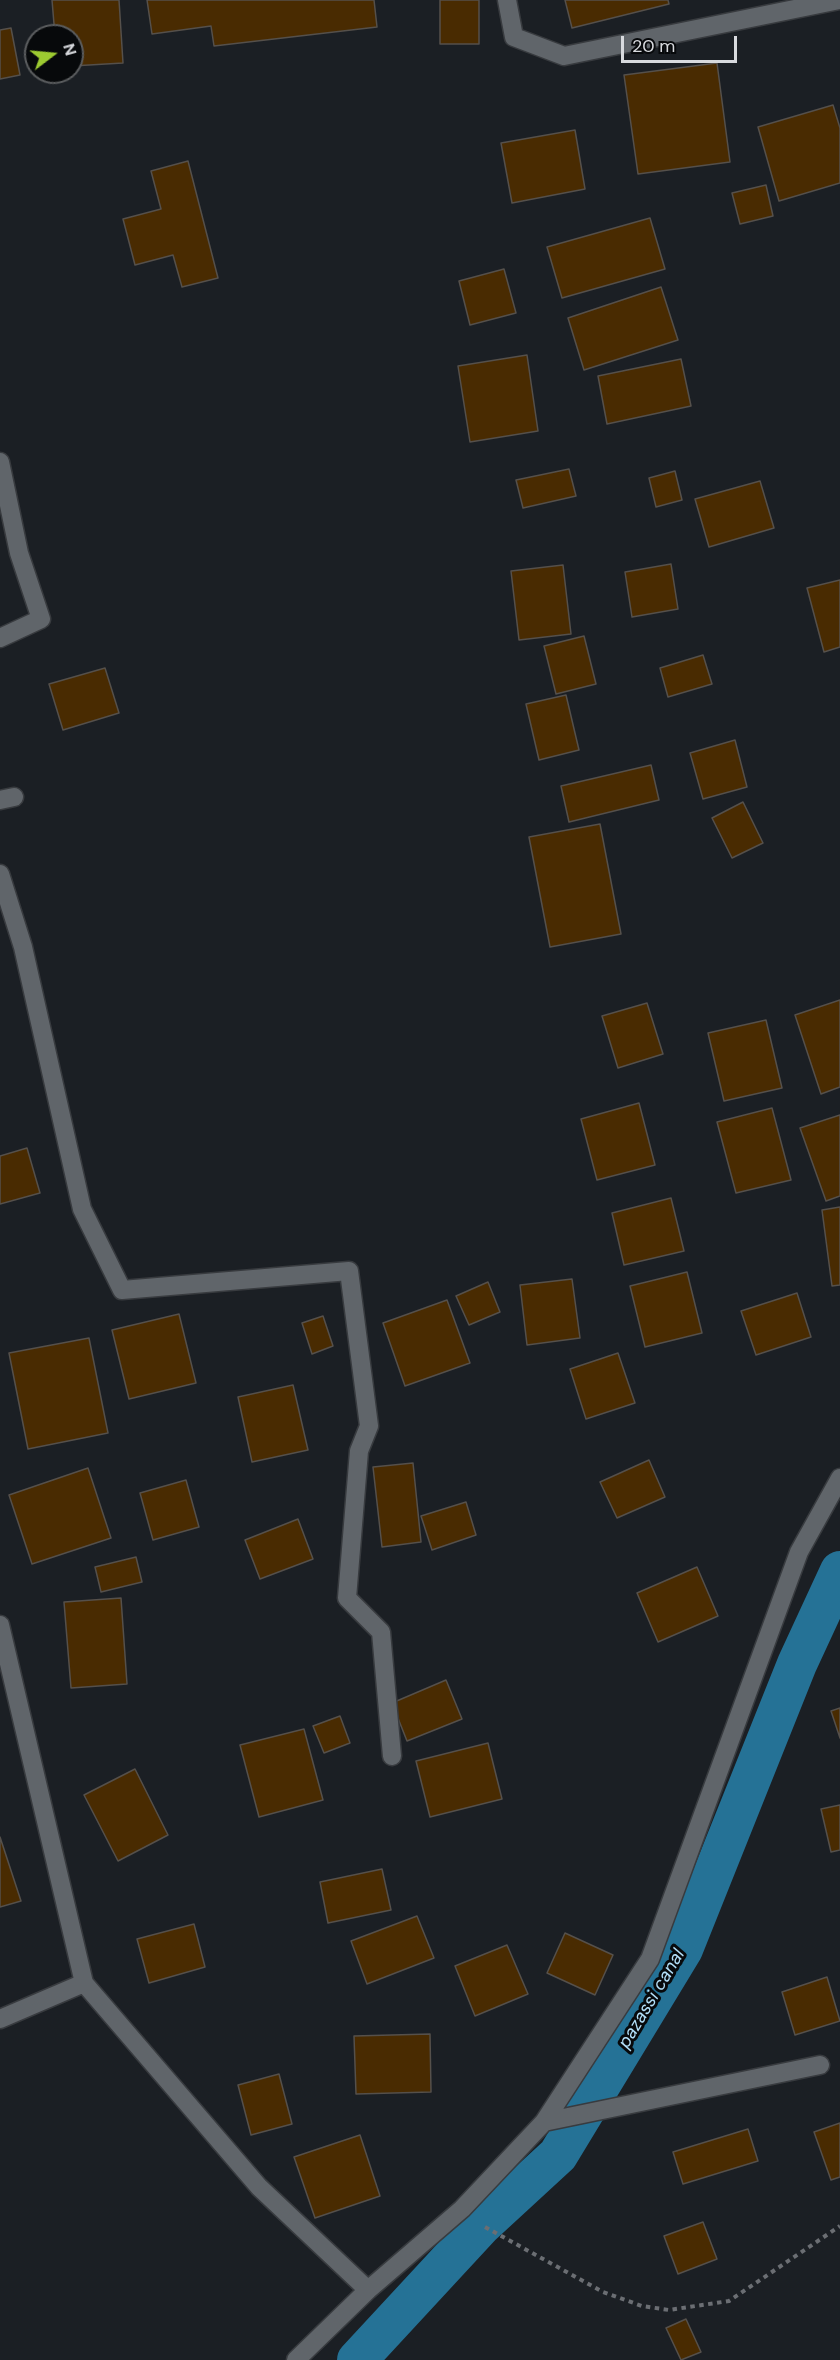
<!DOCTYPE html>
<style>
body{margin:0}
#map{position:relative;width:840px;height:2360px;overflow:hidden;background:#1b1f24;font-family:"DM Sans",sans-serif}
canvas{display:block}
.north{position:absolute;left:24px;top:24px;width:60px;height:60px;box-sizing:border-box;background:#07090b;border:2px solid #5b5d5f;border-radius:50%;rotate:74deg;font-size:16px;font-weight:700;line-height:24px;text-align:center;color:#d8dade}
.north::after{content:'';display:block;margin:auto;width:21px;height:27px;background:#9cca31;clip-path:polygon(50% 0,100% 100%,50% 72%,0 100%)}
.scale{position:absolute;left:621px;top:36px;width:116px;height:27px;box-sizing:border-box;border:3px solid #d8dade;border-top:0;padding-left:8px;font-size:18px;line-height:21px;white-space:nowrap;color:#d8dade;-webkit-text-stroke:4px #07090b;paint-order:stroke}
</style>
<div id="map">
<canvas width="840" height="2360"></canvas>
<div class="north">N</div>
<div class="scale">20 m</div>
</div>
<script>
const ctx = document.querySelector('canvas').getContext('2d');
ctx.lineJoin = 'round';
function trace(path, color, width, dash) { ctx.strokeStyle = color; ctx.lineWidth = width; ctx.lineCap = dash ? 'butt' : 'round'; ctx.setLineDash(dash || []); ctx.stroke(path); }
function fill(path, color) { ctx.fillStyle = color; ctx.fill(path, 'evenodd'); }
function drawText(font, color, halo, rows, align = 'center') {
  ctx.font = font + ' "DM Sans",sans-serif'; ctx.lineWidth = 6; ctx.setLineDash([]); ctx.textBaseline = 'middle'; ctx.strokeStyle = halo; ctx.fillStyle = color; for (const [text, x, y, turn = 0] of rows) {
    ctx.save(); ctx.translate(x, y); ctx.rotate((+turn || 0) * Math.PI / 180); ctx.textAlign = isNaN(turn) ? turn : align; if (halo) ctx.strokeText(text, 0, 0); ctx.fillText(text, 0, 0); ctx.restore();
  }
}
trace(new Path2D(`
 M357,2360L482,2225L558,2155L683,1949L797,1664L840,1571`), '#257296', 40);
const building = new Path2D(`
 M52,0H119L123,63L72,66V36H55Z
 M147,0H374L377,27L214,46L211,26L152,34Z
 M440,0H479V44H440Z
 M565,0H668L669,4L572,28Z
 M11,28L20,75L0,79V30Z
 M717,63L730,162L638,174L624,75Z
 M833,105L840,128V183L779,201L758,127Z
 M575,130L585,189L512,203L501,143Z
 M188,161L218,278L182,287L173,255L135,265L123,219L161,209L151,171Z
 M766,185L773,216L740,224L732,193Z
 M650,218L665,269L562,298L547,247Z
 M504,269L516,313L470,325L459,281Z
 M661,287L678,340L584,370L568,318Z
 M527,355L538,431L470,442L458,366Z
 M681,359L691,406L607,424L598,376Z
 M569,469L576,496L523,508L516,480Z
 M675,471L682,500L656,507L649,478Z
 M760,481L774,528L709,547L695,499Z
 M671,564L678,609L632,617L625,572Z
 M563,565L571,634L519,640L511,571Z
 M840,580V647L824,652L807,588Z
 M584,636L596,684L556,694L544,646Z
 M703,655L712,684L668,697L660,668Z
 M105,668L119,713L63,730L49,684Z
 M566,695L579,750L539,760L526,704Z
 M735,740L747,787L703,799L690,753Z
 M651,765L659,800L569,822L561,786Z
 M743,802L763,843L732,858L712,818Z
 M600,824L621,934L550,947L529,837Z
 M840,1000V1087L821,1094L795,1015Z
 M647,1003L663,1054L618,1068L602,1016Z
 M766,1020L782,1088L724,1101L708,1033Z
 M639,1103L655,1165L597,1180L581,1119Z
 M772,1108L791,1180L736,1193L717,1122Z
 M840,1115V1196L826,1201L800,1128Z
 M27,1148L40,1193L0,1204V1156Z
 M671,1198L684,1251L624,1265L612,1213Z
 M840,1207V1285L832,1286L822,1210Z
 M687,1272L702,1333L645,1347L630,1286Z
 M572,1279L580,1338L527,1345L520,1285Z
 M488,1282L500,1312L469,1325L456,1296Z
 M797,1293L811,1337L756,1355L741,1311Z
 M447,1300L470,1363L405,1386L383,1323Z
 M179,1314L196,1383L129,1399L112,1330Z
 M323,1316L333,1346L312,1354L302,1323Z
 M89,1338L108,1433L28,1449L9,1353Z
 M618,1353L635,1403L586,1419L570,1369Z
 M293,1385L308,1450L252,1462L238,1397Z
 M649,1460L665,1497L617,1518L600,1482Z
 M413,1463L421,1542L382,1547L373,1467Z
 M88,1468L111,1538L32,1564L9,1495Z
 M186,1480L199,1527L153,1540L140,1493Z
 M466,1502L476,1535L432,1550L421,1516Z
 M298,1519L313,1559L260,1579L245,1540Z
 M136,1557L142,1582L101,1592L95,1567Z
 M697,1567L718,1616L658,1642L637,1593Z
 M121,1598L127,1684L71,1688L64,1602Z
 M446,1680L462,1719L407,1741L392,1703Z
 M840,1708V1738L831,1711Z
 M340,1716L350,1743L324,1753L313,1726Z
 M304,1729L323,1800L259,1817L240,1745Z
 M488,1743L502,1799L430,1817L416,1761Z
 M135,1769L168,1835L118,1861L84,1795Z
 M840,1805V1850L831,1852L821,1809Z
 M0,1837L21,1901L0,1907Z
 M382,1869L391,1910L328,1923L320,1882Z
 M417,1916L434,1958L367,1984L351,1941Z
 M194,1924L205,1967L149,1983L137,1939Z
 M565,1933L613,1955L595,1995L547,1973Z
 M507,1945L528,1994L475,2016L455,1966Z
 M827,1977L840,2021L795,2035L782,1992Z
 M430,2034L431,2092L356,2094L354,2036Z
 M279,2074L292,2124L251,2135L238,2085Z
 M840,2123V2177L831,2180L814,2132Z
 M748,2129L758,2161L683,2184L673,2152Z
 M360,2135L380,2196L315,2218L294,2157Z
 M703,2222L717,2259L678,2274L664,2236Z
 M686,2319L701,2352L681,2360L666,2328Z`);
fill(building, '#492b01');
trace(building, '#55504b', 1.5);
const street = new Path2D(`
 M507,0L514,37L564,56L839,0
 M0,462L19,553L41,619L0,638
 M0,800L14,797
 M0,874L23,947L82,1209L122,1290L349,1271L369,1426L359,1451L347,1598L381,1632L392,1756
 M0,1625L84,1983L0,2019
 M84,1983L259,2187L368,2290
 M544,2122L820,2065
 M296,2360L368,2290L462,2209L544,2122L650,1959L799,1552L840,1478`);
trace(street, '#383b3f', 21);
trace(new Path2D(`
 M485,2227L603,2292L642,2306L669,2310L729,2301L840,2226`), '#6b6e73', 4, [4.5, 4.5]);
trace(street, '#60656a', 18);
drawText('italic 18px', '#b3e0f9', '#07090b', [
 ["pazassi canal",652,1999,-59]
]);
</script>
